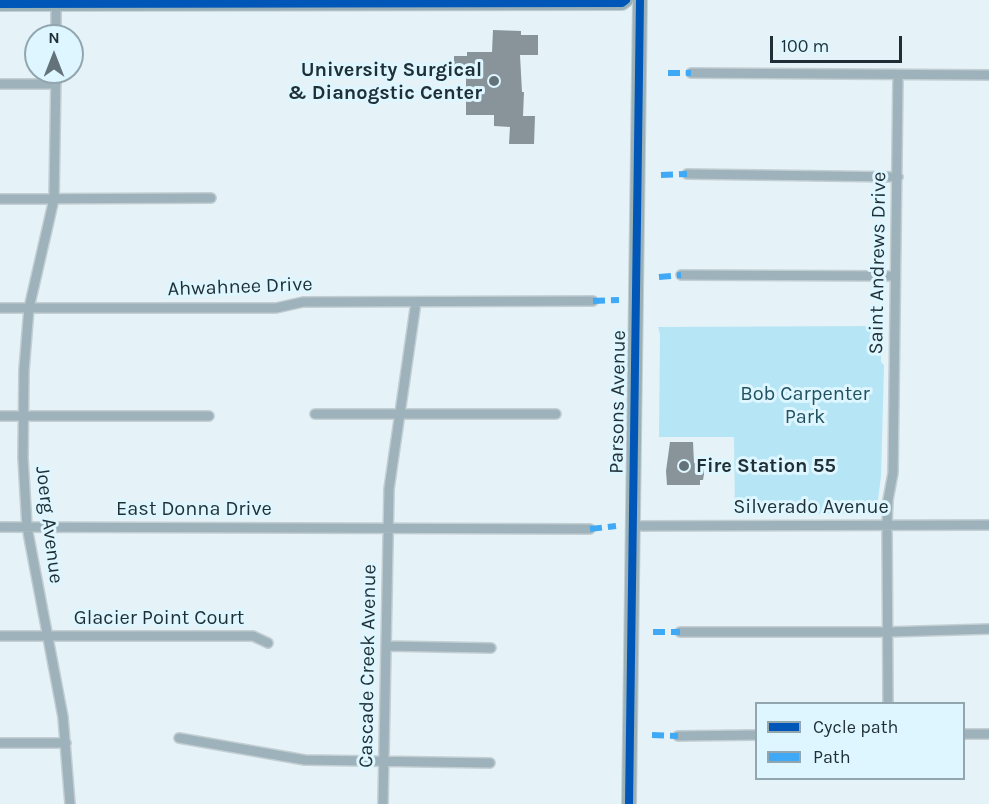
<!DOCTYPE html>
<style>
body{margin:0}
#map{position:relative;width:989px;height:804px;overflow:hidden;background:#e5f2f7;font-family:Karla,sans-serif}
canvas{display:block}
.legend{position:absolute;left:755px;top:702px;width:210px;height:78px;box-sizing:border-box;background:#ddf6ff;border:2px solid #91a6ae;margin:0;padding:8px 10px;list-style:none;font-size:18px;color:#1f2f35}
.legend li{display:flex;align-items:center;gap:12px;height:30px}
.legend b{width:30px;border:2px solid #91a6ae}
.north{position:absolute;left:24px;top:24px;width:60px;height:60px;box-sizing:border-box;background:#ddf6ff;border:2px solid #91a6ae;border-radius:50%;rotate:0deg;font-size:16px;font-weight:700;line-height:24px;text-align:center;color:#1f2f35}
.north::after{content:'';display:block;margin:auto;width:21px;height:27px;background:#647379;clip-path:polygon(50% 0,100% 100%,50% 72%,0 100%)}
.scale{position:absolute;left:770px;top:36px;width:132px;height:27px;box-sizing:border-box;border:3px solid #1f2f35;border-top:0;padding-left:8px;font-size:18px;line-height:21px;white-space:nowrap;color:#1f2f35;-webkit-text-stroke:4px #ddf6ff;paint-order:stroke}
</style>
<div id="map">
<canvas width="989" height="804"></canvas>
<ul class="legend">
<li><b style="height:8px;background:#0057b8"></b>Cycle path</li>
<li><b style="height:8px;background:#3fa9f5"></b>Path</li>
</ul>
<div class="north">N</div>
<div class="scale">100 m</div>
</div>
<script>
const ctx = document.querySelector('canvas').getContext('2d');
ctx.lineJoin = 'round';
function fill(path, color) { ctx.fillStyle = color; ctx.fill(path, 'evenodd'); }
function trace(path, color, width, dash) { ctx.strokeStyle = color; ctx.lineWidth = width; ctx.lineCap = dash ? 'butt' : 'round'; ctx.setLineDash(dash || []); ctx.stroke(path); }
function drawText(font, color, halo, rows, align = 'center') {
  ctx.font = font + ' Karla,sans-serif'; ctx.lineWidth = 6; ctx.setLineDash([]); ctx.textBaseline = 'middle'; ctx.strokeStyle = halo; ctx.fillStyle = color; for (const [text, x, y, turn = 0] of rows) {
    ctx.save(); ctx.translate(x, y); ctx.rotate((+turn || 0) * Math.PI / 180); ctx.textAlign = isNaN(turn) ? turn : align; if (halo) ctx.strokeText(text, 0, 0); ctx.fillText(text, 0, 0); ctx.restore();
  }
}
fill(new Path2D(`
 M881,326V362L884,365L881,476L877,507L869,514L735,513L734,437H659L660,334L658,327Z`), '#b6e5f5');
fill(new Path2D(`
 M493,30L521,31V35H538V55H520L522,92H524L523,116H535L534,144H509L510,127L494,126V115H466V67L454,66V56H467V52H492Z
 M670,442H693L694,463L701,464V468H703L704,474L703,480H700V485H667L666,471Z`), '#889499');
const street = new Path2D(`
 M56,36V4
 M56,72L54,199L29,308L24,370L23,458L27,527L63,717L70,804
 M691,73L989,75
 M0,84H56
 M687,174L898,177
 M0,199L211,198
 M681,275L894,276
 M0,308H276L303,302L593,301
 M315,414H556
 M0,416H209
 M633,526L989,525
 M0,527L590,529
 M680,632H887L989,629
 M0,636H253L268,643
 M386,646L491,648
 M888,704L887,525L888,500L893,473L898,76
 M964,734H989
 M678,736L756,735
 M179,738L305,760L490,763
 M0,743H66
 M383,804L389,489L416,302`);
const secondary = new Path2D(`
 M0,4L622,3L626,0
 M629,804L640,0`);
trace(street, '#c3ced2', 12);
trace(secondary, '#c3ced2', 16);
trace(street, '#9db2ba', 9);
trace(secondary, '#99b1b7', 14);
trace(new Path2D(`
 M668,73H691
 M661,175L687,174
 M659,277L681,275
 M593,301L619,300
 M590,529L616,526
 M653,632H680
 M652,735L678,736`), '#3fa9f5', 6, [12, 6]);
trace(new Path2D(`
 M0,4L622,3L626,0
 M629,804L640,0`), '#0057b8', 8);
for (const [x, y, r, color] of [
 [494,81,6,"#647379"],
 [684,466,6,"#647379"]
]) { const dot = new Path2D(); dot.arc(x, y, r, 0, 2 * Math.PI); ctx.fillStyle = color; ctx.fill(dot); trace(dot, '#ddf6ff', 2); }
drawText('bold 20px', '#1f2f35', '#ddf6ff', [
 ["University Surgical",482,70],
 ["& Dianogstic Center",482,93],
 ["Fire Station 55",696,466,"left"]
], 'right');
drawText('20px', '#1f2f35', '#ddf6ff', [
 ["Saint Andrews Drive",878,263,-89],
 ["Ahwahnee Drive",240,287,-2],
 ["Parsons Avenue",618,402,-89],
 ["Silverado Avenue",811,507],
 ["East Donna Drive",194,509],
 ["Joerg Avenue",49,525,83],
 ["Glacier Point Court",159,618],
 ["Cascade Creek Avenue",368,666,-89]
]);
drawText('20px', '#225261', '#ddf6ff', [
 ["Bob Carpenter",805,394],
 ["Park",805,417]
]);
</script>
